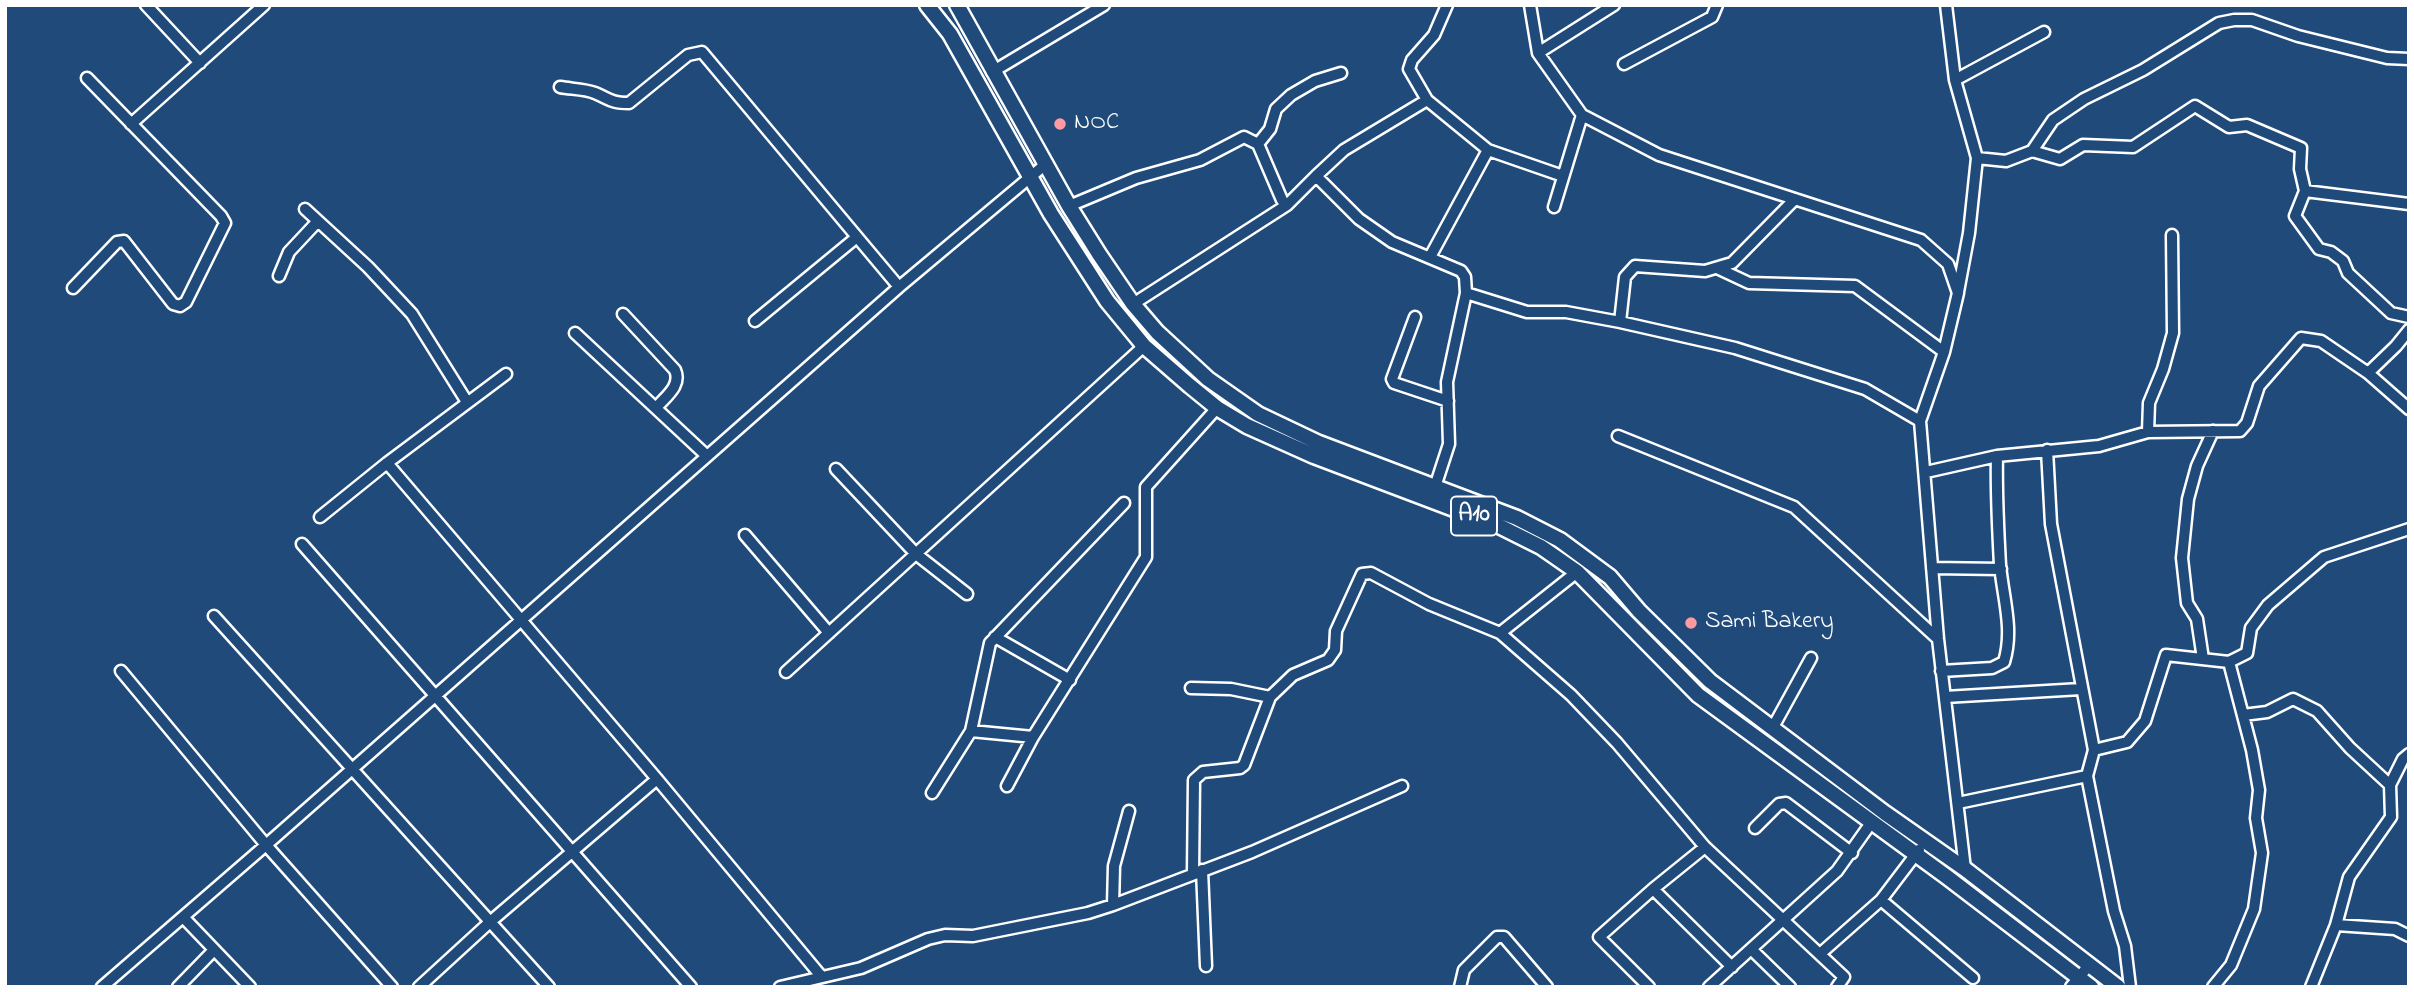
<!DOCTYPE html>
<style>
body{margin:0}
#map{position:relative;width:2414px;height:992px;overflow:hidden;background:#1f4a7a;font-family:"Indie Flower",sans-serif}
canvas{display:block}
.frame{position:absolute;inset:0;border:7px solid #fff;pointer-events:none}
</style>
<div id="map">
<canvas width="2414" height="992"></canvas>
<div class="frame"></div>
</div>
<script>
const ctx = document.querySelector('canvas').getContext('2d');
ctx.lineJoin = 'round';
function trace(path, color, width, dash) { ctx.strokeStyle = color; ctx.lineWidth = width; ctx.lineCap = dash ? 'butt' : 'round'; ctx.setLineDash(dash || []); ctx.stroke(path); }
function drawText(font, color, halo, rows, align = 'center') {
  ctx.font = font + ' "Indie Flower",sans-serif'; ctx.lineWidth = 7; ctx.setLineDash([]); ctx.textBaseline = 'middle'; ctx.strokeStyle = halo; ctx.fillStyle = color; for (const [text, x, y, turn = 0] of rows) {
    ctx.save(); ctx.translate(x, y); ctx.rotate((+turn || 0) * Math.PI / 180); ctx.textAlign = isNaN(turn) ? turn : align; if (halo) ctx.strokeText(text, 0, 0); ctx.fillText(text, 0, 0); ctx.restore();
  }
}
const minor = new Path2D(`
 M146,5L200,63
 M1447,5L1434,35L1412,60L1409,69L1427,100L1488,150L1563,176
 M1530,5L1538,53L1582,115L1659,155L1921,240L1948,264L1958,293L1944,352L1920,421L1938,639L1965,869
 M1946,5L1955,80L1977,158L1969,233L1958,292
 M1538,53L1614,5
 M1624,64L1712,17L1717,5
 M992,72L1104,5
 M1955,80L2044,32
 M560,87C571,89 585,89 595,93C610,99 610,103 629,103L688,55L702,52L899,287
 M131,124L264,5
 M1258,144L1270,129L1276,109L1291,95L1315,81L1341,73
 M2032,151L2060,159L2083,145L2133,147L2195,106L2229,127L2247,125L2301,148L2300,169L2305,191L2409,204
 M1977,158L2006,161L2032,151L2053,120L2084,99L2143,70L2219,23L2234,20H2252L2298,36L2387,58L2409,59
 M1316,176L1344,150L1427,100
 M2305,191L2295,216L2319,249L2331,252L2343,261L2348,273L2391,313L2409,317
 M1795,199L1732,263L1705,271L1635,266L1625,277L1620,322L1735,348L1865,389L1920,421
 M1069,206L1136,178L1200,160L1244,137L1258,144L1282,200L1287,205
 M1554,207L1582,115
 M305,209L368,267L412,314L467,402
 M1430,257L1488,150
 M1717,268L1749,283L1855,286L1944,352
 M279,276L289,252L318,221
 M73,288L117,242L124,241L173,304L180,306L186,302L225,223L221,216L87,78
 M1133,304L1287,205L1316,176L1359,219L1392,242L1461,271L1465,277L1466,293L1527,312H1566L1620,322
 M623,314L675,370C682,386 665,397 656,408
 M1415,317L1392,379L1394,383L1448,401
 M755,321L857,237
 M575,333L707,456
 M2368,373L2396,346L2409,330
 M2148,432L2149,403L2163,369L2173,333L2172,235
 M1618,436L1794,507L1938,639
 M387,463L657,779L821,976
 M836,469L916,554L967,594
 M1926,472L1997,456L2099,446L2148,432L2240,431L2247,423L2259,386L2301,338L2321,341L2368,373L2409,409
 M1435,487L1449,444L1447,382L1466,293
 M320,517L387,463L506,374
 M745,535L829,633
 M302,544L691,987
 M1932,568L2001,569
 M214,616L549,987
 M1500,633L1577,572
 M995,637L1070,680
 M2203,659L2197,619L2187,603L2182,558L2188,499L2197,466L2213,431
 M121,671L266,845L392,987
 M1941,671L1992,668L2004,662C2014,629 2003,598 2000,565C1998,528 1996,492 1997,456
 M786,672L1144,346
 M1191,688L1231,689L1270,697
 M1945,697L2081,689
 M2243,715L2267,712L2293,699L2317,711L2350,748L2390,785
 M1772,729L1811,658
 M971,731L1033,737
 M2094,750L2127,742L2145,721L2166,655L2229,662
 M2087,776L2114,911L2125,946L2130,987
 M1007,786L1033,737L1146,557V487L1217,408
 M932,793L971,731L990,643L1124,503
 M1958,803L2087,776L2094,750L2051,524L2047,450
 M1755,828L1779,804L1786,803L1852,853
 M1202,870L1206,966
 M1193,873L1194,780L1203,772L1240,768L1244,765L1270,697L1293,675L1328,660L1335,650L1336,631L1362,574L1371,573L1429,604L1500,633L1571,695L1617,743L1705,847L1844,977L1837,987
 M1653,889L1732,967
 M1881,900L1973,978
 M1113,905L1114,866L1129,811
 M183,917L250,987
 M2336,925L2395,929L2409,936
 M1751,949L1790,987
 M1821,953L1881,900L1919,850
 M102,987L266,845L899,287L1047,163
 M178,987L214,950
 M419,987L490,922L657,779
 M780,987L861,968L928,939L945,935L973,936L1088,913L1113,905L1252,852L1402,786
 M1460,987L1464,970L1497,937H1504L1547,987
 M1649,987L1599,937L1653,889L1705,847
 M1709,987L1837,871L1871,823
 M2071,987L2090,964
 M2213,987L2231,965L2254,909L2262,853L2256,818L2259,790L2252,750L2229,662L2247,653L2251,628L2268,605L2324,557L2409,529
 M2311,987L2336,925L2349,877L2391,817L2390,785L2403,759L2409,754`);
const highway = new Path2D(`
 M927,5L950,34L1051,214L1107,301L1144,346L1190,386L1217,408L1247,426L1314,456L1499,526L1541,547L1577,572L1698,695L1947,877L2091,987
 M957,5L1069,206L1099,254L1133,304L1157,332L1208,379L1258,414L1319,443L1517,518L1560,540L1610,577L1639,611L1710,681L1885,813L1965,869L2118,987`);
trace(minor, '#fff', 15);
trace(highway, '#fff', 19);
trace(minor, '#1f4a7a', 10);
trace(highway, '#1f4a7a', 14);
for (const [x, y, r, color] of [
 [1060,124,7,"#ff9aa2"],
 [1691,623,7,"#ff9aa2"]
]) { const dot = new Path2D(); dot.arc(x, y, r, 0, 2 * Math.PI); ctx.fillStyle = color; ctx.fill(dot); trace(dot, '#1f4a7a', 2.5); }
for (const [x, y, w] of [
 [1474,516,46]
]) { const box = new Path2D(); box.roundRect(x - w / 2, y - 19.5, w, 39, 5); ctx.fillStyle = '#1f4a7a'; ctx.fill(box); trace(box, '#fff', 2); }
drawText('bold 23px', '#fff', null, [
 ["A10",1474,516]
]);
drawText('24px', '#fff', '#1f4a7a', [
 ["NOC",1074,124],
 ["Sami Bakery",1705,623]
], 'left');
</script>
